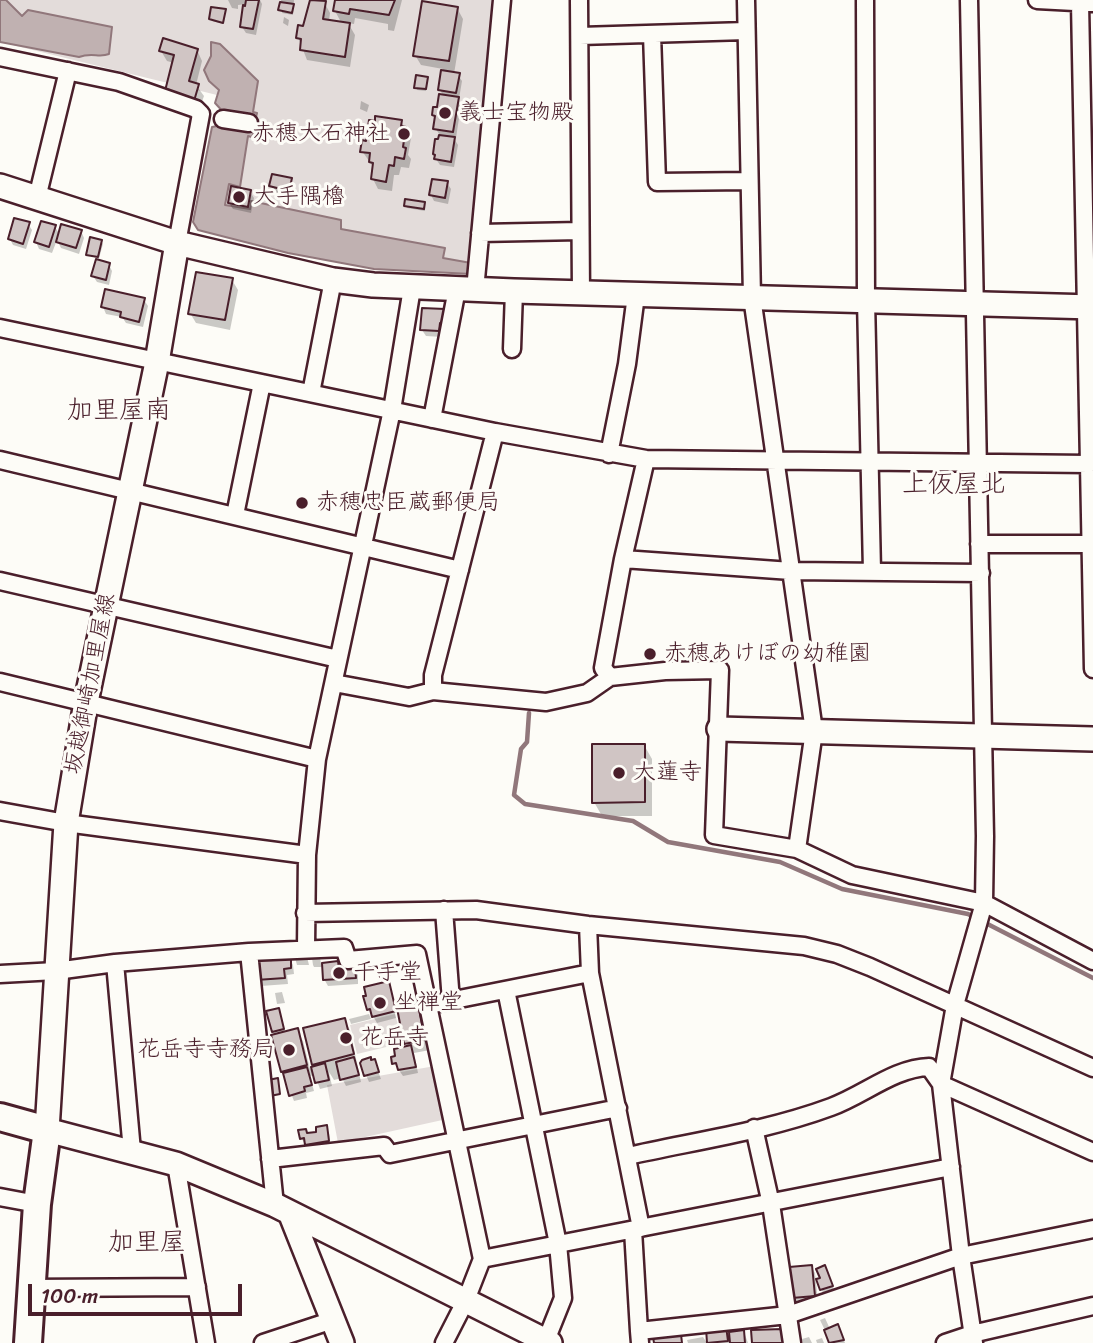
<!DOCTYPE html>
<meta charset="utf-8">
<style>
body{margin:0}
#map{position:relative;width:1093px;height:1343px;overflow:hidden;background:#fdfcf7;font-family:Sriracha,sans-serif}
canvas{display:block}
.scale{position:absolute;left:28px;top:1284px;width:214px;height:32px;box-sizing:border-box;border:4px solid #4a1f2b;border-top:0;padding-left:9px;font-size:21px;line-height:24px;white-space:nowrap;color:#4a1f2b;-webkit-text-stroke:5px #fdfcf7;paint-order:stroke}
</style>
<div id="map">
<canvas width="1093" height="1343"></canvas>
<div class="scale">100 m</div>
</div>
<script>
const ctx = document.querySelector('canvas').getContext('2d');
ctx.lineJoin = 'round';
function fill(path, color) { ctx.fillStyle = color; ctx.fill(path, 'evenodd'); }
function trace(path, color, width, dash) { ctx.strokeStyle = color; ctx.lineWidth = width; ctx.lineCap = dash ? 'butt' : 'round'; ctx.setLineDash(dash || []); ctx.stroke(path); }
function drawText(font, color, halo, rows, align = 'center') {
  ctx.font = font + ' Sriracha,"Klee One",sans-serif'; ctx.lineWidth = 6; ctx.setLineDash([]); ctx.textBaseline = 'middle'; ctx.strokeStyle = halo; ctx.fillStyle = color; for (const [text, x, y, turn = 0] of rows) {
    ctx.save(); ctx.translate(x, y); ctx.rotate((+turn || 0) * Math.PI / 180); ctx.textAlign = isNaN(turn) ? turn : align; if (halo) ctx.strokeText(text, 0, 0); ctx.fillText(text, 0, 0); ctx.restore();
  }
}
fill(new Path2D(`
 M0,0H495L471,263L374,269L288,253L198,230L193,222L212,127L223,125L226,115L215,103L217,95L0,42Z
 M395,1014L403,1043L357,1054L350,1025Z
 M435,1066L447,1119L338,1143L327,1085Z`), '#e3dcda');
const water = new Path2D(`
 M0,0H6L22,16L28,10L112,27L109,54C99,58 92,52 79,57L0,42Z
 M211,42L220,44L258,81L253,112L257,113L256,117L249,116L247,130L254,131L252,137L248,136L240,187L229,184L225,205L250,209L251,201L341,220V229L445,248L443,258L471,263V274L374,269L288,253L198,230L193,222L212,127L223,125L226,115L215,103L219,90L209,81L204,70L211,56Z`);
fill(water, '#c0b1b1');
trace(water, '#91777b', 2);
fill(new Path2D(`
 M228,0H260L262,4L256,35L246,33L242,27L247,4L238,5V9L232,8Z
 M281,0H294L293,15L282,13Z
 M337,0H402L394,31L388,30V24L355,18L354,24L348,23L355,35L350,67L307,60L298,37L324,2L330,13L329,21L342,24L335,11Z
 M457,8L463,19L454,74L458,75L462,81L459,99L457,98L461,105L456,138L453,137L458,145L454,167L440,165L436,159L440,135L435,128L437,120L434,115L444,97L440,90L443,69L421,65L415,55Z
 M225,11L224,24L212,21L211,18Z
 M284,17L289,20L288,26L283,23Z
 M197,50L202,61L196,85L204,96L199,110L174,63L167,61L161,51Z
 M427,78L426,91L417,90L416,87Z
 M361,101L369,105L367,112L360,109Z
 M255,119L263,123L261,134L252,130Z
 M401,122L411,138L408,155L411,159L409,168L401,167L399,175H394L392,191L378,189L373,179L374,168L362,151Z
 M291,179L294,186L292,196L275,192L271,186Z
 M447,183L451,189L448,204L434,201L431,195Z
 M250,192L254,198L251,213L233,209L229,203Z
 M424,204L425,211L407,208L406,206Z
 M28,224L32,230L26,249L13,245L10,239Z
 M55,227L60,235L81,231L84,238L79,254L61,248L57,240L52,253L39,249L36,242Z
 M101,241L103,244L98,262L109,265L112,271L109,285L97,282L93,276L98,259L88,254Z
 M232,280L238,290L230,330L196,323L190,313Z
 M144,300L148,306L143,327L126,323L122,317L106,314L103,307Z
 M444,311L442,337L426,336L422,330Z
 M644,745L652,759V816H602L594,802Z
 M307,957L309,965H297L295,958Z
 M320,957L321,964L337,963L341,969H354L358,975V984L328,986L324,979V967H314L313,965L312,958Z
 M290,959L293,965L294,974L287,975L288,984L261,986L258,979Z
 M389,987L396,1018L377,1023L369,1009Z
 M282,992L285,1003L277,1004L275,993Z
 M417,1000L422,1011L430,1050L414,1053L418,1073L403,1076L394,1063L408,1047L401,1017Z
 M278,1010L286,1033L297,1031L303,1041L310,1069L316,1068L305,1029L344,1020L350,1030L361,1082L346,1086L342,1078L334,1080L329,1072L332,1086L320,1089L315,1075L310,1076L314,1091L306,1093L307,1098L294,1101L282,1071L273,1032Z
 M369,1014L371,1019L351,1024L350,1021L349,1019Z
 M374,1061L381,1079L369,1082L366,1075L371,1062Z
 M326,1127L329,1133L331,1148L310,1151L301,1138L318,1133Z
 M811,1266L815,1273L818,1302L797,1304L793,1298Z
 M828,1274L835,1292L825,1296L821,1289Z
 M825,1318L830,1329L841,1333L845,1343H831L820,1320Z
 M726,1328L728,1333L744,1332L748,1343H709L708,1330Z
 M703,1337L707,1343H688L687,1340Z
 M809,1337L812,1343H803L802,1339Z
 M822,1338L824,1343H817L816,1340Z`), '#0003');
trace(new Path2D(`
 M529,713L527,742L521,749L514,795L525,804L633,821L668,842L780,862L842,889L968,914L1093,978`), '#91777b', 4.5);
const building = new Path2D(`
 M246,0H259L253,29L240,27L243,5L245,6Z
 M310,0L326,1L323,19L350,23L345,57L300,50L301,39L296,38L298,25L303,26Z
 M335,0H395L389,15L350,9L349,14L333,11Z
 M422,1L458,7L449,61L413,56Z
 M280,2L294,4L292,13L278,10Z
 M211,7L226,9L223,23L209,19Z
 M163,38L198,49L189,81L199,84L194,101L165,91L174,55L159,51Z
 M441,70L460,73L456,93L438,90Z
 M416,75L428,77L426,89L414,88Z
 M439,94L459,97L453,132L433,129L435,116L432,115L433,107H437Z
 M375,116L402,120L401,126L406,127L403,147L406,148L404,159L395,157L394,166L389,165L386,182L371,179L373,163L369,162L370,153L360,152L362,140L366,141L369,120L375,121Z
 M439,135L455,137L451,162L434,159L435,155L433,154L435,139H438Z
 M272,174L292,178L289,191L269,186Z
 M432,179L448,181L445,198L429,195Z
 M231,186L251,190L248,207L228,203Z
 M405,199L425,202L424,209L404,206Z
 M14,218L30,222L23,244L8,239Z
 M41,221L56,225L49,247L34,242Z
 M61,224L82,230L76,248L56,242Z
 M90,237L102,240L98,257L86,255Z
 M96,259L110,263L106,280L91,276Z
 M196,272L233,278L225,320L188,314Z
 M105,289L145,298L139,322L120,317L121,312L101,307Z
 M422,308L445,309L444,323H440L439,331L420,330Z
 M592,744H645V802L592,803Z
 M291,957V968L284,969L285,978L256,980L255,959Z
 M338,961L339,968L355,967L356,978L323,980L322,963Z
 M387,963L390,975L380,977L377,966Z
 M389,981L396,1011L372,1017L370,1009L367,1010L363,996H366L364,987Z
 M417,999L425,1040L404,1044L396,1003Z
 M279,1008L284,1029L272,1032L266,1011Z
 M345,1018L354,1054L312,1065L303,1028Z
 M298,1028L307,1065L281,1072L271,1035Z
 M411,1045L416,1067L398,1070L396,1063L392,1064L391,1057L395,1056L394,1049Z
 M354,1057L359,1075L340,1080L336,1062Z
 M371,1057V1060L375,1059L379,1072L364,1076L360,1063L362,1060Z
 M325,1063L329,1080L315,1083L311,1067Z
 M307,1067L312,1085L304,1087L305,1091L289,1096L283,1073Z
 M278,1078L280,1094L270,1096L268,1080Z
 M327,1125L329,1141L305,1145L304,1138L300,1139L298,1130L306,1129L307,1133L316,1132V1127Z
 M812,1265L815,1296L792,1298L789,1267Z
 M825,1265L833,1286L820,1290L816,1279L820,1278L816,1269Z
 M838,1324L844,1340L829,1343L824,1330Z
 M726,1326L728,1341L707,1343L706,1328Z
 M783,1329L784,1343H752L751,1330Z
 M744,1330L745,1343H730L729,1332Z
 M681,1334L682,1343H654L653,1337Z`);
fill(building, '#d0c5c4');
trace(building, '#4a1f2b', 2);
const street = new Path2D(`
 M579,0L581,293
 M746,0L752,297L814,731L797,849
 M865,0L866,300L872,571
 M969,0L985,836L984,903L955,1005L941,1084L961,1256L974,1343
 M1037,0L1093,3
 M1080,3L1093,669
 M652,34L657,182L749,181
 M580,36L746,31
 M0,57L119,82L196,109L201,114L177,243
 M223,119L249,123
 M37,198L68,71
 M480,233L580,231
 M475,290L502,0
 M0,328L495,432L646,459L1088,464
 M512,349L514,291
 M311,393L333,280
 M432,419L457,289
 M609,454L627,364L636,295
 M0,460L460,570
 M235,515L262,383
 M979,544H1093
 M623,559L791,571L981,573
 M0,581L338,659
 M610,677L603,668L623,559L646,459
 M0,682L317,759
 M334,683L409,697L433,691L546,702L587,693L610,677L665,671L720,670L714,835L797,849L852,875L984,903L1093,961
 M433,691V675L495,432
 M0,811L66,823L307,855
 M444,910L451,1001
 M305,913L476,910L588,925L804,946L837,954L870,967L1093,1068
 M588,925L590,973L641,1228
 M306,948L307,855L317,759L392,410L412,288
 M249,952L344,948L348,960L417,954L482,1259L466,1300L444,1343
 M115,963L132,1151
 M0,974L56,971L115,963L249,952L275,1205
 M506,990L558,1244L563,1298L545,1343
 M429,1005L590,973
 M754,1128L771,1204L792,1343
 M628,1156C695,1141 766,1131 831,1107C864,1095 894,1068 929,1067L941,1084L1093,1152
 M270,1159L384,1146L390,1154L618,1108
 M176,1164L206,1343
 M0,1197L37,1204
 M633,1230L639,1331
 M482,1259L951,1167
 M30,1288L197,1287
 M263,1343L333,1320
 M640,1343L639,1331L788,1315L961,1256L1093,1229
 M945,1343L972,1334L1093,1306`);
const secondary = new Path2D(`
 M0,186L177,243L333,280L373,285L514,291L1093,307
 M177,243L157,362L86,702L66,823L47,1130L176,1164L275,1205L550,1343
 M719,729L1093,739
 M291,1215L342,1343`);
const primary = new Path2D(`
 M0,1117L47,1130L37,1204L28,1343`);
trace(street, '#4a1f2b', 21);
trace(secondary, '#4a1f2b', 28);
trace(primary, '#4a1f2b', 32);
trace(street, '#fdfcf7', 16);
trace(secondary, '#fdfcf7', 23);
trace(primary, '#fdfcf7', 26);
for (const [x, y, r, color] of [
 [445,113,7,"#4a1f2b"],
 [404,134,7,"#4a1f2b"],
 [239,197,7,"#4a1f2b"],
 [302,503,7,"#4a1f2b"],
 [650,654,7,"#4a1f2b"],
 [619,773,7,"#4a1f2b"],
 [339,973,7,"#4a1f2b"],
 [380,1003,7,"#4a1f2b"],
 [346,1038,7,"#4a1f2b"],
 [289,1050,7,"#4a1f2b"]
]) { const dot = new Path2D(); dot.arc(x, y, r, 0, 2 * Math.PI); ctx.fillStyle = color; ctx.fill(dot); trace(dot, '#fdfcf7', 2.5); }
drawText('23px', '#4a1f2b', '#fdfcf7', [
 ["義士宝物殿",459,113],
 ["赤穂大石神社",390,134,"right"],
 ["大手隅櫓",253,197],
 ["赤穂忠臣蔵郵便局",316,503],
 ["赤穂あけぼの幼稚園",664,654],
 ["大蓮寺",633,773],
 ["千手堂",353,973],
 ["坐禅堂",394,1003],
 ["花岳寺",360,1038],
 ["花岳寺寺務局",275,1050,"right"]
], 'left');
drawText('23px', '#4a1f2b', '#fdfcf7', [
 ["坂越御崎加里屋線",91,684,-79]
]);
drawText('26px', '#4a1f2b', '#fdfcf7', [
 ["加里屋南",119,411],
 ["上仮屋北",954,485],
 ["加里屋",147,1243]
]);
</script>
